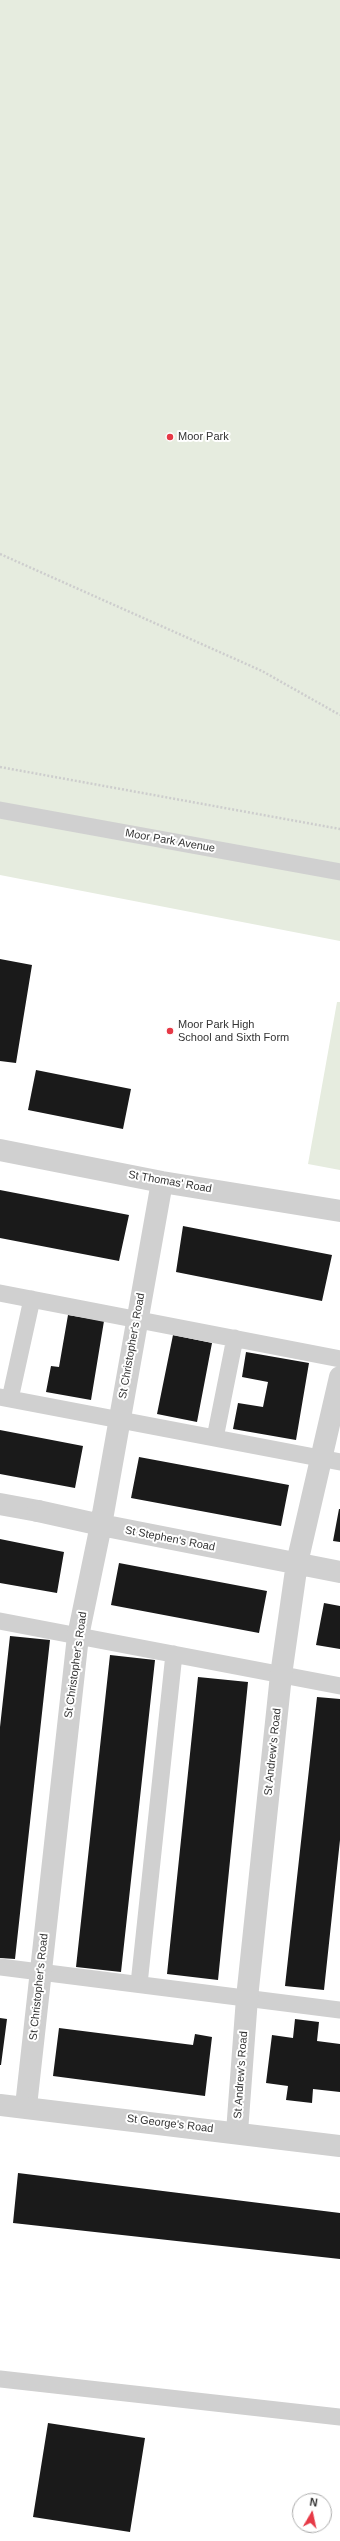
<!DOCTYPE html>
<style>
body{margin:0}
#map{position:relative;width:340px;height:2541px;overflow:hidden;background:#fff;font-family:Helvetica,sans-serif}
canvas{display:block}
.north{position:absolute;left:292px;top:2493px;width:40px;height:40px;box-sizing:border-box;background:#fff;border:1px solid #adadad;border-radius:50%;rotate:9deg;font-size:11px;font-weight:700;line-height:16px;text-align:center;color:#333}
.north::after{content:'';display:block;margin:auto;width:14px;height:18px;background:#e63946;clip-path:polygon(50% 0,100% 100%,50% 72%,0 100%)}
</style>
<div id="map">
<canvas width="340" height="2541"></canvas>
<div class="north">N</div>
</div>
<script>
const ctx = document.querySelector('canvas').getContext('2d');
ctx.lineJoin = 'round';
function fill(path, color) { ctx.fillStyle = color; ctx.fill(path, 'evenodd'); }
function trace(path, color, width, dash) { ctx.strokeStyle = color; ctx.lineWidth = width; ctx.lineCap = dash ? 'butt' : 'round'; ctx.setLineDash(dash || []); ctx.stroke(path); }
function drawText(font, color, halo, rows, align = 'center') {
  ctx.font = font + ' Helvetica,sans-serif'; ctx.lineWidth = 4; ctx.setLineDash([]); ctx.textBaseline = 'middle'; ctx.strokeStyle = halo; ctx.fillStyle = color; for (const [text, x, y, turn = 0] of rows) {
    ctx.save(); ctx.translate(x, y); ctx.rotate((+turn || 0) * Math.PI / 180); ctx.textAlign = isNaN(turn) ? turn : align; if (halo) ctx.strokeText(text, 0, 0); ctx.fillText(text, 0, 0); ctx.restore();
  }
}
fill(new Path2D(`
 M0,0H340V941L0,875Z
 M337,1002H340V1170L308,1164Z`), '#e6ecdf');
fill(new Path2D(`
 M0,959L32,965L16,1063L0,1061Z
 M36,1070L131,1089L123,1129L28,1110Z
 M0,1190L129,1215L119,1261L0,1238Z
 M183,1226L332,1255L322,1301L176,1272Z
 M68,1315L104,1321L91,1400L46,1392L51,1366L59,1367Z
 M173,1335L212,1343L197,1422L157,1414Z
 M246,1352L309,1363L296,1440L233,1429L238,1403L263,1407L268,1382L242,1377Z
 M0,1430L83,1446L75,1488L0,1474Z
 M139,1457L289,1485L281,1526L131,1498Z
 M339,1509H340V1542L333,1541Z
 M0,1539L64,1552L57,1593L0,1583Z
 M119,1563L267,1591L259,1633L111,1605Z
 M324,1603L340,1606V1649L316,1645Z
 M10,1636L50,1640L15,1959L0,1958V1727Z
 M110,1655L155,1660L121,1972L76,1967Z
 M198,1677L248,1682L218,1980L167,1974Z
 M317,1697L340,1699V1840L324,1990L285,1986Z
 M0,2018L7,2019L1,2065H0Z
 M295,2019L319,2022L317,2041L340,2044V2092L313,2089L312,2103L286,2100L288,2086L266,2083L272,2035L293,2038Z
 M59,2028L193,2045L195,2034L212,2037L205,2096L53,2076Z
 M18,2173L340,2213V2259L13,2223Z
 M48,2423L145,2438L130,2532L33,2517Z`), '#1a1a1a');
trace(new Path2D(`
 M0,554L262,671L340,715
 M0,767L340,829`), '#cdcdcd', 2.5, [2, 2]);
trace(new Path2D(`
 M0,810L340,872
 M0,1293L340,1359
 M0,1397L340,1462
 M10,1399L32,1299
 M215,1438L235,1338
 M0,1621L340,1686
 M0,1967L340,2010
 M139,1984L174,1654
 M0,2379L340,2417`), '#d0d0d0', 17);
trace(new Path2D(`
 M0,1504L38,1511`), '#d0d0d0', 22);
trace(new Path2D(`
 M0,1150L162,1182L340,1211
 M38,1511L101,1525L340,1572
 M26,2106L78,1636L101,1525L162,1182
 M237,2132L247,1998L281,1675L297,1563L340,1377`), '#d0d0d0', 22);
trace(new Path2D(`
 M0,2105L340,2146`), '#d0d0d0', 22);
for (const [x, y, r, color] of [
 [170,437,4,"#e63946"],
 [170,1031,4,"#e63946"]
]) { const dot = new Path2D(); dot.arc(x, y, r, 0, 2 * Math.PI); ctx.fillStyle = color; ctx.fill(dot); trace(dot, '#fff', 1.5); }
drawText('11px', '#333', '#fff', [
 ["Moor Park",178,437],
 ["Moor Park High",178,1025],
 ["School and Sixth Form",178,1038]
], 'left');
drawText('11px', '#333', '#fff', [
 ["Moor Park Avenue",170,841,10],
 ["St Thomas' Road",170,1182,10],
 ["St Christopher's Road",132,1346,-80],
 ["St Stephen's Road",170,1539,11],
 ["St Christopher's Road",76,1665,-82],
 ["St Andrew's Road",273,1752,-84],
 ["St Christopher's Road",39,1987,-84],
 ["St Andrew's Road",241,2075,-86],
 ["St George's Road",170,2124,7]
]);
</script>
